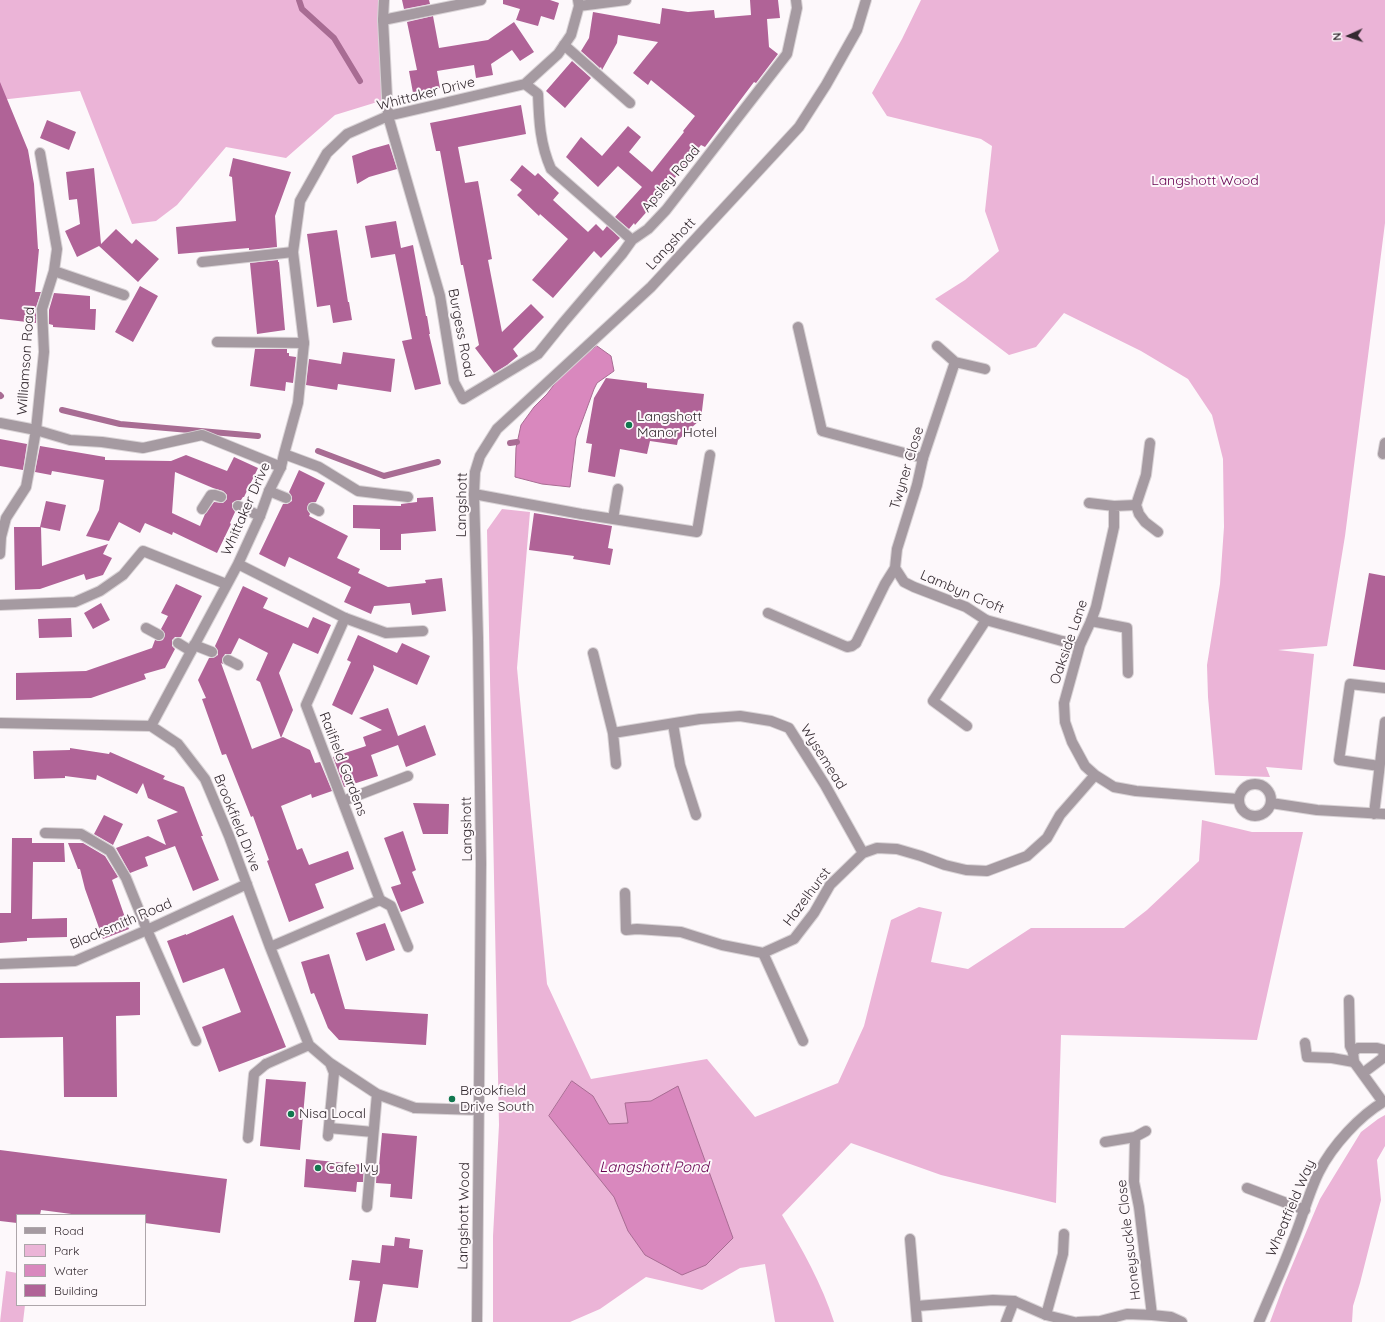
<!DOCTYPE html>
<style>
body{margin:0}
#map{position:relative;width:1385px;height:1322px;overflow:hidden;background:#fdf8fb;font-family:Quicksand,sans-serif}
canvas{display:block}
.legend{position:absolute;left:16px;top:1214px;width:130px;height:92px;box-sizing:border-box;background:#fdf8fb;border:1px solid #ada6aa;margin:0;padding:5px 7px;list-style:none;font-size:12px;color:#342a30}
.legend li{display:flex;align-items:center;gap:8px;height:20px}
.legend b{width:20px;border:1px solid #ada6aa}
.north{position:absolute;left:1329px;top:16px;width:40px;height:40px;-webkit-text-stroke:3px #fdf8fb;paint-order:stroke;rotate:267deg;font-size:11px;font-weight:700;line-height:16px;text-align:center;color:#342a30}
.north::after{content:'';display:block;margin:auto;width:14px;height:18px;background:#342a30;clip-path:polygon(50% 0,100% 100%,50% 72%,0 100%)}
</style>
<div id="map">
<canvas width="1385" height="1322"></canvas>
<ul class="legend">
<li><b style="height:5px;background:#a59aa1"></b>Road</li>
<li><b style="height:11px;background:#ebb4d7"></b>Park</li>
<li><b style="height:11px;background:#d988be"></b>Water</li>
<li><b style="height:11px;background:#b06397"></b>Building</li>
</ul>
<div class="north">N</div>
</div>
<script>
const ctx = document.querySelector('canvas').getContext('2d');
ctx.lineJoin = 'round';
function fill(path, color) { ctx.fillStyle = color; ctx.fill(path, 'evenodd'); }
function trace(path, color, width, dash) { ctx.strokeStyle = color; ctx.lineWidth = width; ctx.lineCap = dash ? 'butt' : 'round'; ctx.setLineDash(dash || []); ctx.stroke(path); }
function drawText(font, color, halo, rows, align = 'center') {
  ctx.font = font + ' Quicksand,sans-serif'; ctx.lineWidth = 4; ctx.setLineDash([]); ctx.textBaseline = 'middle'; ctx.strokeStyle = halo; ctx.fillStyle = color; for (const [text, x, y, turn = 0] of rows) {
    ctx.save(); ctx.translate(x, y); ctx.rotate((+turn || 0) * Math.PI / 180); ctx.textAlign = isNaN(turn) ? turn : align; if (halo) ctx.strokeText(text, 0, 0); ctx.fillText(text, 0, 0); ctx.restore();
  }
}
fill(new Path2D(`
 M0,0H384L387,99L335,115L286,158L226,147L177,205L156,221L132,224L80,91L0,100Z
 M921,0H1385V223L1345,536L1327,646L1278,650L1314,654L1302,770L1266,767L1270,777L1215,775L1208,697L1207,665L1220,584L1224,527L1223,459L1212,415L1188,379L1141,351L1064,313L1036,347L1009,355L935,299L965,280L999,251L985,211L992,146L981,139L887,116L872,93L902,39Z
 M502,509L530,512L517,668L547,984L591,1079L707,1059L755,1117L838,1083L864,1026L891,920L919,907L942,912L931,962L968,969L1031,928H1124L1147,910L1199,861L1202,820L1252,832H1303L1257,1040L1061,1035L1056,1203L941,1175L851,1143L782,1215C802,1249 822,1284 834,1322H775L765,1264L740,1268L702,1290L646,1277L600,1309L570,1322H493V1236L499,1125L487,530Z
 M1385,1115V1146L1377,1160L1381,1200L1360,1283L1353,1306L1352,1322H1270L1283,1287L1320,1199L1361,1132L1378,1119Z
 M6,1271L17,1273V1305H25L23,1322H0Z`), '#ebb4d7');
const water = new Path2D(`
 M597,346L611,356L614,371L597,383L594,389L576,438L570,487L542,484L515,477L516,448L521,425L534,407L547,394L562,374Z
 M572,1081L593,1096L609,1124L628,1123L625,1103L651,1101L678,1086L733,1238L706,1265L682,1275L645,1255L628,1231L614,1197L549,1116Z`);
fill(water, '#d988be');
trace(water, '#a86c93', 1);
trace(new Path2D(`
 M299,0L302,9L334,38L360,81
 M0,395L1,396
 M62,410L120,424L258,436
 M510,443L517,442
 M318,451L384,476L438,462`), '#a86c93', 6);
fill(new Path2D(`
 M402,0H429L430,4L404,9Z
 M503,0H550L559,3L554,20L541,16L538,26L516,20L520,9L503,4Z
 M750,0H778L780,18L767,19L769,47L778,54L756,83L754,82L705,147L701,145L658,199L635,225L634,223L629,229L615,217L642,187L618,166L598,187L566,157L581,137L602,156L628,126L641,137L629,152L652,172L684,132L683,131L695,116L651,80L648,85L633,73L658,42L618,35L617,43L602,70L601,67L600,68L581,51L589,38L593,12L660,24L662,8L688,12L714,10L715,18L751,15Z
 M433,16L439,48L488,40L514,22L534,52L520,61L512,50L491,64L493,75L476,78L474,65L437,71L440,88L413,93L409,71L417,70L407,22Z
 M572,61L591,78L565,108L546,91Z
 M0,82L28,150L34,184L38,249H39L35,292H41L36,307V323L0,319Z
 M521,105L526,134L458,147L465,183L478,181L492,259L488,260L502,332L531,304L544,317L513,349L518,356L507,365L494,373L475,348L479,345L463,265H461L440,151H436L430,123Z
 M47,120L76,132L69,150L40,138Z
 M389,144L397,169L369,177L357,184L352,156L371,149Z
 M233,158L291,172L275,216L277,247L249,250V248L178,254L176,227L236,221L232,177L229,176Z
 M522,165L535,176L538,173L559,193L553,200L588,232L596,224L603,231L607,226L620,238L601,258L594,251L553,298L532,280L568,239L540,214L539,216L517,195L522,190L510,180Z
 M94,168L101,244L116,229L132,244L136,239L159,259L138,282L99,246L77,257L65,231L80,224L77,199L69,200L66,172Z
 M396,221L401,248L413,245L426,316H427L430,334H429L441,384L415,390L402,341L412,339L395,254L371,258L365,226Z
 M337,230L348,302H349L352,320L333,323L330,305L317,307L307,234Z
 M278,260V262H279L285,330L257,334L250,263Z
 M140,286L158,296L133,342L115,332Z
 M54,293L90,296V309H96L95,330L53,327V325L49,324V310Z
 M255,349H287V353H289V356L296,357L293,383L286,382L285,391L250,386Z
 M343,352L395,359L391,392L338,384L337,390L306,385L309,359L341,364Z
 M606,378L647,383V388L704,394L701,419L678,440L677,445L650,441L647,454L620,449L615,477L588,472L592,444L586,443L594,398Z
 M0,439L27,444L23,470L0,466Z
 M40,446L105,457V460L171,461L186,455L227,471L234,457L258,468L244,497H243L241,500L235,501L232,503V507L235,512L230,523L231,524L217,553L173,532L172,535L145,523L140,533L119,522L109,541L86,536L99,510L104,480L52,471L51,475L35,472ZM175,472L213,488L223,491L227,495V499L223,503L214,502L205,514L200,526L172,513Z
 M299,470L325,483L316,502L309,503L307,509L310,514L309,516L348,536L337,558L360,569L358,573L388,587L426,583L425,580L442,578L446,611L412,615L410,603L374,606L371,614L344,602L351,587L289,557L285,567L259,554L283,504H287L292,501V497L289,492Z
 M433,497L436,531L401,534V550H380V529L353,528V505L401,506V504L417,502V498Z
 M46,501L66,505L60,531L40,527Z
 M534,513L612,526L608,548L613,549L610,565L573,559L574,556L529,550Z
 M14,527H41L42,566L108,544L103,554L112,558L103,575L86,580L84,574L40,589L15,590Z
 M1369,573L1385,576V670L1353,666Z
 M176,584L202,596L181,637H175L172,640V646L175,649L165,668L144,674L146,679L91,698L16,700V673L86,671L152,648L155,640L159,641L163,640L165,634L161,629L168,616L161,613Z
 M243,586L268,598L263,608L308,628L313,617L331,625L318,654L293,643L279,673L293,710L281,738L260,682L256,680L268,653L239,638L231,654H225L222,660L223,664L221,663L252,749L283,737L310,750L315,763L320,762L332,791L312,798L311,794L281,806L297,850L302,848L309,865L348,851L354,869L315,884L324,908L289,922L267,861L269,860L253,816L251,817L226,754L222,755L202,699L206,698L198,680L209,658H213L218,655V651L215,646Z
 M101,603L110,620L93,629L84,613Z
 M71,618L72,637L39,638L38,619Z
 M358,635L397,653L402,643L430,656L417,685L373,665L374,670L352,715L332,705L351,662L347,660Z
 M388,708L398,736L425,725L436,755L406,767L398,745L371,755L378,776L344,787L333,757L366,746L363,737L382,730L359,718Z
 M70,748L109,754L110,752L165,776L163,779L184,787L203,836H201L219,880L193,891L175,846L145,857L148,866L130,873L116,848L148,836L166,845L157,820L178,812L148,798L143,783L137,794L97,775L96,780L65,776V778L34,779L33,751L70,750Z
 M413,803L449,804L448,834H423Z
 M104,815L123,824L113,845L94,834Z
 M403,831L416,870L412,872L424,903L401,912L391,887L401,884L384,838Z
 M12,838H32V843H64L65,862H33L32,919L67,918V937L27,938V941L0,943V913H11Z
 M68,843H83L105,856L118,877L112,880L129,929L103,939L85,889L80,869H78Z
 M233,915L286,1047L219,1072L202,1027L241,1012L224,968L183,983L167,941L186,934V935Z
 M385,923L395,950L366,961L356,933Z
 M329,954L345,1009L428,1014L426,1045L339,1040L328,1028L314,993L311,994L301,962Z
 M140,982V1015L116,1016L117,1097H64L63,1037L0,1038V983Z
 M266,1079L306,1082L300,1150L260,1146Z
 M382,1133L417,1136L412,1199L390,1197L391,1184L376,1183L377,1166H379Z
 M0,1150L227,1179L220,1233L145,1223V1215H79L41,1210L40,1215H17V1223L0,1221Z
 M306,1159L364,1165L363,1182H357L356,1192L304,1187Z
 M395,1237L410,1239L409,1248L423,1250L418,1288L383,1284L376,1322H354L360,1281L349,1280L352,1260L380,1263L382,1245L394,1246Z`), '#b06397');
const lane = new Path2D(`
 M383,20L481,0
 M564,45L630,103
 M202,262L293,252
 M798,327L822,431L923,458
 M217,342L304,343
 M0,423L36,430L70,440L102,442L143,448L202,435L281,467
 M1150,443L1146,475L1136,505L1139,514L1145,522L1158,532
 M269,491L286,498
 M474,494L581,514L697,532L710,455
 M238,506L260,516
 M313,508L319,511
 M202,509L211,495H215L221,497
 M613,519L618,489
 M768,613L847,647L852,646L856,643
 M345,618L386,633L423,631
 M1091,621L1127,628L1128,673
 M146,628L159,635
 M178,643L191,651
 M194,645L212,652
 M228,660L238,665
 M673,724L680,765L696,815
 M967,726L933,701L986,620
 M1379,766L1339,760L1350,684L1385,688
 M343,801L408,776
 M380,900L391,906L408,947
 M147,930L196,1041
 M763,953L803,1041
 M1349,1000L1350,1046L1353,1052
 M1305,1043L1307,1057L1332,1058L1354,1062
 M415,1108L479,1110
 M329,1128L373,1132
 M248,1138L254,1074L266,1064
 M1247,1188L1305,1210
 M1046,1315L1063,1254L1064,1234
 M1006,1322L1014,1301`);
const street = new Path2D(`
 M384,0L383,20L388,116L440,296L454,382L463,399L538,354L563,323L622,254L632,240
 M579,6L626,0
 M525,84L538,94C539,121 540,144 551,169L632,240L648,229L666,210L787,54L797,8L796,0
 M54,271L124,295
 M937,346L955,362L923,458L917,485L897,549L895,568L904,582L914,587L966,607L986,620L1062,641L1080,645
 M955,362L985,369
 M284,454L319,467L358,491L408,497
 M1383,454L1385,443
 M1089,503L1114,506
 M1136,505L1114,506V527L1096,607L1091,621L1080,645L1064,703L1065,722L1072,742L1085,766L1095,775L1114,787L1136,791L1238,799
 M0,554L1,537L6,518L26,487L29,471L36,430L44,352L42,309L54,271L57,249L40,153
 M238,564L345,618L306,705L380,900L270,947
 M0,605L75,602L100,591L123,575L143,551L226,584
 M856,643L885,584L895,568
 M593,653L613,733L616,764
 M0,723L151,726L178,744L205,779L229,836L270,947L309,1045L330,1063L377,1094L415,1108
 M151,726L238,564L260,516L269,491L281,467L284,454L298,403L304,343L293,252L300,201L327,153L347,134L388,116L525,84L558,54L571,35L579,6L578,0
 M613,733L700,719L740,716L771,721L789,728L825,785L863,853
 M1239 800a16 16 0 1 1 32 0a16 16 0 1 1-32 0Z
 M1271,803L1317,810L1385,814
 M1374,814L1385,722
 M45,833L81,834L110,851L126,878L147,930
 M625,893L626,930L637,929L681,932L722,945L763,953L794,939L814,913L830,885L863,853L877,848L897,849L921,856L945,865L966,870L987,871L1027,856L1047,838L1060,815L1095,775
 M0,964L75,961L147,930L247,884
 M266,1064L309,1045
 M1363,1073L1383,1058L1384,1050L1377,1048H1358L1353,1052L1354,1062L1383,1102
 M328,1136L334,1073L330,1063
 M1135,1137L1134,1182L1139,1207L1152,1315
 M1105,1142L1135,1137L1146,1131
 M367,1207L377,1094
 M910,1239L917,1322
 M917,1306L993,1300L1014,1301L1046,1315L1074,1322
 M477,1322L481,863L478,638L474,494L475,472L480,456L497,429L651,287L799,127L826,85L857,30L866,0
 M1078,1322L1100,1321L1127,1314L1152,1315L1171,1317L1182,1322
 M1259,1322C1270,1295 1282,1270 1292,1243C1302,1220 1308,1194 1319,1172C1332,1146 1360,1115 1385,1101`);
trace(lane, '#d9d3d6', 12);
trace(street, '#d9d3d6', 12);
trace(lane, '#a59aa1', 10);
trace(street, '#a59aa1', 10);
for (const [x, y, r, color] of [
 [629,425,4,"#11774f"],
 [452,1099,4,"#11774f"],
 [291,1114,4,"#11774f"],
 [318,1168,4,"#11774f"]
]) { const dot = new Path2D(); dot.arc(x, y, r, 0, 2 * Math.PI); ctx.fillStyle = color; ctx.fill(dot); trace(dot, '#fdf8fb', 1.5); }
drawText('14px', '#342a30', '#fdf8fb', [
 ["Whittaker Drive",426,94,-14],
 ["Apsley Road",671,179,-50],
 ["Langshott",671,244,-47],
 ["Burgess Road",461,333,79],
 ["Williamson Road",26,361,-86],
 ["Twyner Close",907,468,-73],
 ["Langshott",462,505,-89],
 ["Whittaker Drive",246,509,-66],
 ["Lambyn Croft",962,592,23],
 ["Oakside Lane",1069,642,-71],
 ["Wysemead",823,757,58],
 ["Railfield Gardens",343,764,69],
 ["Brookfield Drive",237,823,68],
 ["Langshott",467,829,-91],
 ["Hazelhurst",807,897,-53],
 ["Blacksmith Road",121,924,-23],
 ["Wheatfield Way",1291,1208,-67],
 ["Langshott Wood",464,1216,-89],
 ["Honeysuckle Close",1129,1240,-97]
]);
drawText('14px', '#650050', '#fdf8fb', [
 ["Langshott Wood",1205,181]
]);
drawText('14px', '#342a30', '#fdf8fb', [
 ["Langshott",637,417],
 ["Manor Hotel",637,433],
 ["Brookfield",460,1091],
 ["Drive South",460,1107],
 ["Nisa Local",299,1114],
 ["Cafe Ivy",326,1168]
], 'left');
drawText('italic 15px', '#660050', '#fdf8fb', [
 ["Langshott Pond",654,1167]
]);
</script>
